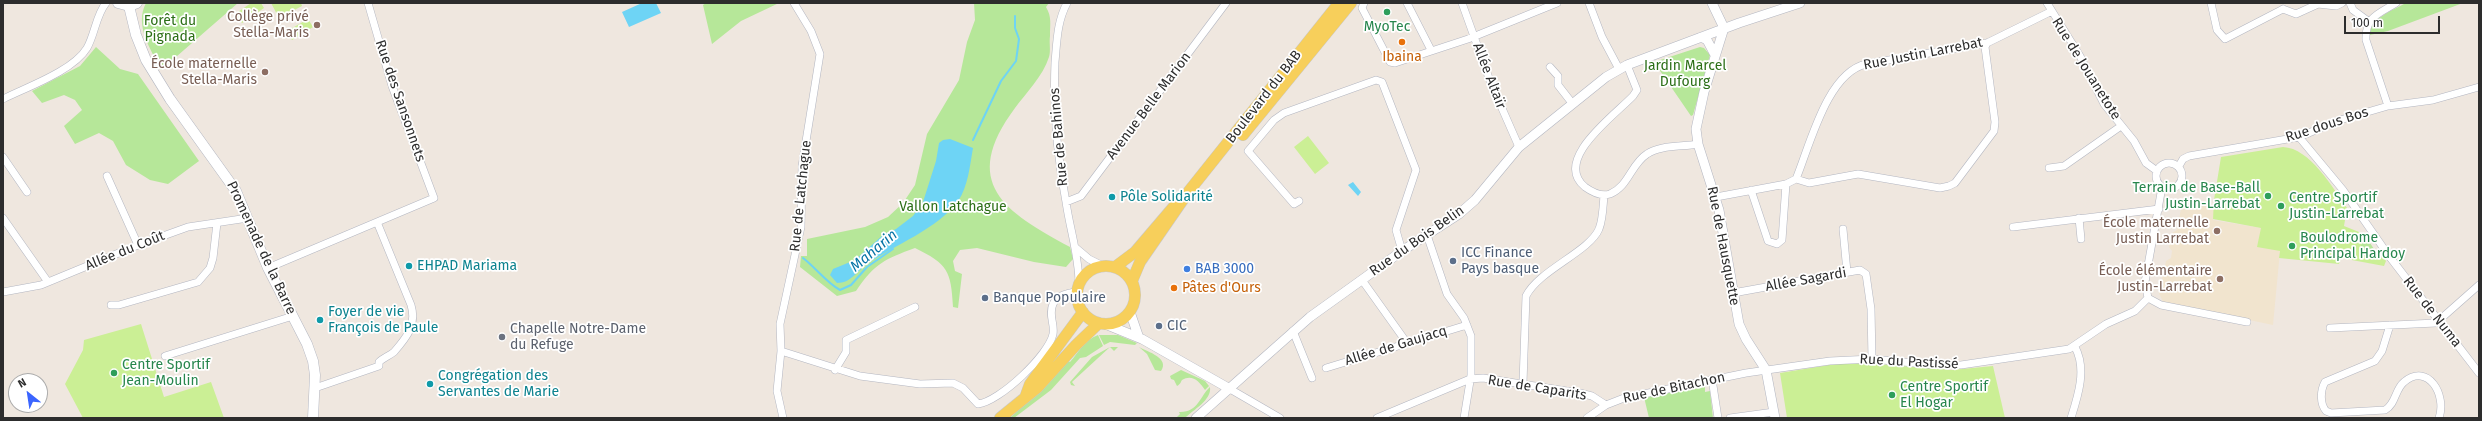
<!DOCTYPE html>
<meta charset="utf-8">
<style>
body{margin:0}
#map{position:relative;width:2482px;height:421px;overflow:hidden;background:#efe7df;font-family:"Fira Sans",sans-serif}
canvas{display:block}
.frame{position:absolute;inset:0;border:4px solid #2d2d2d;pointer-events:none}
.north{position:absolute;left:8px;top:373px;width:40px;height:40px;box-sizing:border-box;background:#fff;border:1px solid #ababab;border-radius:50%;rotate:330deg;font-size:11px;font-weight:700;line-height:16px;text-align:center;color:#2d2d2d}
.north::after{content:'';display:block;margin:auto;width:14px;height:18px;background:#3b65ff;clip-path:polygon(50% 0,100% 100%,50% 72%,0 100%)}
.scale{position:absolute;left:2344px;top:16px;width:96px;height:18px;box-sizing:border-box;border:2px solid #2d2d2d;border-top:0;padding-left:5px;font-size:12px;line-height:14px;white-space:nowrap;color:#2d2d2d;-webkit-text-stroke:3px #fff;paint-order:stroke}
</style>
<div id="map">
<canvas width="2482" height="421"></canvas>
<div class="frame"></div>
<div class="north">N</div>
<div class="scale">100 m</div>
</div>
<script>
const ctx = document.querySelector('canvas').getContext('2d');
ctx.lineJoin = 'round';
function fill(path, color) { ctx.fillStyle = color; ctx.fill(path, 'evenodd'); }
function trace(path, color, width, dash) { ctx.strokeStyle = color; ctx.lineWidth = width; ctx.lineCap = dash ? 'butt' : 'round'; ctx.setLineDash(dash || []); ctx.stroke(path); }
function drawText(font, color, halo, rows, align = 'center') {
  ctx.font = font + ' "Fira Sans",sans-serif'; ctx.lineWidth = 3.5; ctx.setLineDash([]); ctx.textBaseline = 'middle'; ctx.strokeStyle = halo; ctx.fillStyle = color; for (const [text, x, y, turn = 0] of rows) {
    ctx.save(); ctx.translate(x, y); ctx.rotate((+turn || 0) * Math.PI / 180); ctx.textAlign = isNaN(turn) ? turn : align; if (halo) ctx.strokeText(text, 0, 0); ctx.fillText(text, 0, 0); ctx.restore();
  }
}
fill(new Path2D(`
 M2183,198L2215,205L2213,220L2261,228L2280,251L2273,325L2163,302L2159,293L2166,261L2171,258L2172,251L2169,247L2172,233L2177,230Z`), '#f1e4ce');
fill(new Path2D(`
 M146,3H238L161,70C151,49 134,26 146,3Z
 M706,3H779L741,21L712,44L703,5Z
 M974,3H1049L1046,7C1052,17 1050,24 1050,36C1049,43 1051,51 1049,57C1043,76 1026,93 1015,108C959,183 1005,212 1070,247L1073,259L1066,267L1034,262L977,248L960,250L953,261L955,271L962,274L958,308L953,307C951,271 948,264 915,248C885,259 875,263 856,291L837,296L800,267L801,256H807V239L865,227L888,217L903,203L915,185L927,134L959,80L967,42L975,20Z
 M2406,3H2463L2388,31L2370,35C2369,19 2393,10 2406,3Z
 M96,47L120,69L138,74L199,161L168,184L150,180L126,165L113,141L99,133L75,144L64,126L82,110L75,100L64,95L42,103L32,91L80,66Z
 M1700,47L1704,48L1710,55L1693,115L1691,116L1654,62Z
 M2364,234L2376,252L2360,249Z
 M1098,335L1103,346L1086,357L1080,358L1051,390L1014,418H1010L1067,360L1070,362C1079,352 1084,340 1098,335Z
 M1099,335H1118L1137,343L1135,345L1110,342L1104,345Z
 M1110,347H1118L1114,351L1110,347L1072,382L1075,386L1071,385L1070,382L1092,357Z
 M1139,347C1148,352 1170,358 1161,371L1155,370L1147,354Z
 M1181,370L1205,381L1209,386L1205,390C1199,381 1192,374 1182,380C1181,381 1181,384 1177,386L1174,380L1171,379L1170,376Z
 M1210,387C1212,400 1193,410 1185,418H1176L1180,414L1179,412C1198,413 1200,396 1210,387Z
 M1705,387V392L1710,391L1713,418H1649L1644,397Z`), '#b6e799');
fill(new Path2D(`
 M251,3H261L264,8L242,23L235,14Z
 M271,3H301L302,6L279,18Z
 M308,19L313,27L292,40L287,31Z
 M1308,136L1329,163L1315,174L1294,147Z
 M2283,147C2310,148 2333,188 2347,208L2344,226L2364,234L2360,249L2380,253L2386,261L2384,266L2341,258L2339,264L2279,258L2280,251L2257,247L2261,228L2213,219L2214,200L2221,157Z
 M141,324L164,397L211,382L224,418H83L65,384L83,350L84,340Z
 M1864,363L1952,370L1993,366L2005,418H1787L1780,373L1835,364Z`), '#cbef95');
fill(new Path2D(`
 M642,3H656L661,13L629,27L622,12Z
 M950,139L973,148C970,165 968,187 958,201C939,228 893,246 867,264C856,272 851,283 837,283L830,275L833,269L855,260L883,235L896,229L913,216L923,202L936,161L939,143L943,140Z
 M1353,182L1361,192L1358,196L1348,185Z`), '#6ed4f5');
trace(new Path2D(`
 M973,140L1001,81L1016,61L1019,39L1015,28V16
 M803,258C816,268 827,283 840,290L851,285L867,267L893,249`), '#6ed4f5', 2);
const minor = new Path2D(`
 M1067,3C1057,22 1057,41 1055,62C1053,110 1057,156 1066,202C1070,230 1079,256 1079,284
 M1364,3L1362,8L1390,62L1395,63L1468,39L1557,3
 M1407,3L1431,50
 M1462,3L1490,81L1519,147
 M1589,3L1602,37L1619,69
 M2047,3L2080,56L2104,104L2134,141L2146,163L2157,171
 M2211,3L2217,30L2225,39L2283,9
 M2350,3L2353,10L2368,21
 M2283,9L2296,14L2318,4L2336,6L2342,3
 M1627,65L1637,90L1633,96C1615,115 1552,160 1585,187C1592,192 1601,197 1610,194C1629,186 1631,164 1647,154C1660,145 1682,147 1698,144
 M1550,67L1558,76V85L1572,103
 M3,99C27,87 73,71 87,48C95,34 96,15 106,3
 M2388,106L2366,40C2365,17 2378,14 2396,3
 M2299,137L2343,190L2389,256L2479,373
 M3,157L27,192
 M2156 176a13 13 0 1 1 26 0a13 13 0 1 1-26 0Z
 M2179,166L2183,159L2189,156L2299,137L2340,120L2388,106L2433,100L2479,87
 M2049,168L2064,166L2121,126
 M107,176L138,245
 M1796,179L1809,183L1858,174L1940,188L1949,186L1955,183L1994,131L1995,122L1985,47L1987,43
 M1751,190L1768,241L1777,244L1782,240L1786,184
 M1716,197L1786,184L1796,179C1810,145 1827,73 1866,64L1987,43L2050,12
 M1299,201L1294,204L1248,151L1274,120L1284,113L1376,80L1382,82L1416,170L1396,230L1402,251
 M1066,202L1081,196L1226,3
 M3,218L48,282
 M2079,218L2081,239
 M2013,227L2159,209
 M1843,229L1847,272
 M1427,235L1447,294L1464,318L1471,336V375L1464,418
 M1076,248L1089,259L1103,266
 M268,268L434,198L392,86L368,3
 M1362,280L1407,343
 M3,292L41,285L138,245L188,227L248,218
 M1733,293L1860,270L1866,274L1871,309L1872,359
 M2148,298L2161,305L2247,322
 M111,305H119L198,282L210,268L213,258L217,223
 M2390,325L2382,351L2375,361L2325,382C2320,391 2320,404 2326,411L2331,413L2385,410C2396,404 2395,389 2404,382C2428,362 2447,395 2439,418
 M2330,328L2436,323L2479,285
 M1293,331L1312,378
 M781,351L860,376L920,384L953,383L963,388L978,404C999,402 1049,355 1053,334C1055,324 1048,315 1053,304C1057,295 1068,293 1077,292
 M165,356L293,316
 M1326,368L1467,325
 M835,370L846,352V340L915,307
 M1712,379L1718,418
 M1523,383L1526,296C1539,270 1589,252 1599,229C1603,219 1603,206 1604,195
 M315,388L379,366V362C383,358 389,356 394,352C407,337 417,325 411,305L377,222
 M1230,389L1280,418
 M783,418L777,391L781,351L780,324L801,227L802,166L820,54L811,31L794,3
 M1377,418L1470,379L1483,378L1580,393L1592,396L1606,405
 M1587,418L1606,405L1624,398L1746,373L1830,361L1872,359L1934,365H1961L2069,349L2106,324L2135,311L2148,298L2145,282L2162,187
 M1730,418L1774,412
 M2071,418C2078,396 2087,369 2075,347`);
const tertiary = new Path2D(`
 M1712,3L1724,28L1704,92L1696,129L1698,144L1719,210L1739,324L1746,339L1766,370L1775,418
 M1701,37L1707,40L1715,55
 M1130,312L1139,338
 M1105,324L1142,339L1230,389
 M1196,418L1310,317L1402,251L1459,214L1475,200L1519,147L1606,77L1627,65L1739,23L1800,3`);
const secondary = new Path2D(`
 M118,3L129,6L137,3
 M129,6L136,35L146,60L170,99L236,191L268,268L307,344L313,361L315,375L313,418`);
const primary = new Path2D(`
 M1243,135L1351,3
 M1077 295a29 29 0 1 1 58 0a29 29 0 1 1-58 0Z
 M1115,267L1135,252L1176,204
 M1132,281L1140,262L1189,191L1339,3
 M1026,395L1030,384L1083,312
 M1000,418L1037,388L1076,345L1099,323`);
trace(minor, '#b3b6c1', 8);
trace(tertiary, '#b3b6c1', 10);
trace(secondary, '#b3b6c1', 11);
trace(primary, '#c8c8c8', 12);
trace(minor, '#fff', 7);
trace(tertiary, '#fff', 9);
trace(secondary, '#fff', 10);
trace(primary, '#f7cf5b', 11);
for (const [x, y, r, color] of [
 [1387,12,4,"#2e9e5b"],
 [317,25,4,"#8d6e63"],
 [1402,42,4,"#e8710a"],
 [265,72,4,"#8d6e63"],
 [2268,196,4,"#2e9e5b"],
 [1112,197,4,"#0f9aa8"],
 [2281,206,4,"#2e9e5b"],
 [2217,231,4,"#8d6e63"],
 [2292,246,4,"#2e9e5b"],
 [1453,261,4,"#5c6f8a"],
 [409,266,4,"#0f9aa8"],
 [1187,269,4,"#3f7fe0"],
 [2220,279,4,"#8d6e63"],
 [1174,288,4,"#e8710a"],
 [985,298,4,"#5c6f8a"],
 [320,320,4,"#0f9aa8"],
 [1159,326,4,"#5c6f8a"],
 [502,337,4,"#6b7280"],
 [114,373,4,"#2e9e5b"],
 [430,384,4,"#0f9aa8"],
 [1892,395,4,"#2e9e5b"]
]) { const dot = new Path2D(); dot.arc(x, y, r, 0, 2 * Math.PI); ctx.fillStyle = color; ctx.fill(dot); trace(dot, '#fff', 1.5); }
drawText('14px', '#785e54', '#fff', [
 ["Collège privé",309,17],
 ["Stella-Maris",309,33],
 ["École maternelle",257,64],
 ["Stella-Maris",257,80],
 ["École maternelle",2209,223],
 ["Justin Larrebat",2209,239],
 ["École élémentaire",2212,271],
 ["Justin-Larrebat",2212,287]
], 'right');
drawText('14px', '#2c6f17', '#fff', [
 ["Forêt du",170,21],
 ["Pignada",170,37],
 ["Jardin Marcel",1685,66],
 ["Dufourg",1685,82],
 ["Vallon Latchague",953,207]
]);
drawText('14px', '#27864d', '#fff', [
 ["MyoTec",1387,27,"center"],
 ["Terrain de Base-Ball",2260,188,"right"],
 ["Justin-Larrebat",2260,204,"right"],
 ["Centre Sportif",2289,198],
 ["Justin-Larrebat",2289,214],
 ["Boulodrome",2300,238],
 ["Principal Hardoy",2300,254],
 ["Centre Sportif",122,365],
 ["Jean-Moulin",122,381],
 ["Centre Sportif",1900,387],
 ["El Hogar",1900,403]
], 'left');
drawText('14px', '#2d2d2d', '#fff', [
 ["Rue Justin Larrebat",1923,54,-11],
 ["Rue de Jouanetote",2086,69,58],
 ["Allée Altaïr",1489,76,69],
 ["Boulevard du BAB",1264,97,-52],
 ["Rue des Sansonnets",400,101,71],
 ["Avenue Belle Marion",1149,106,-53],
 ["Rue dous Bos",2327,125,-18],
 ["Rue de Bahinos",1059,137,-95],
 ["Rue de Latchague",801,196,-84],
 ["Rue du Bois Belin",1417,241,-35],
 ["Rue de Hausquette",1723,246,79],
 ["Promenade de la Barre",261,248,65],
 ["Allée du Coût",125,251,-22],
 ["Allée Sagardi",1806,280,-10],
 ["Rue de Numa",2432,312,52],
 ["Allée de Gaujacq",1396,346,-17],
 ["Rue du Pastissé",1909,362,3],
 ["Rue de Caparits",1537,388,9],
 ["Rue de Bitachon",1674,388,-12]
]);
drawText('14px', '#c56008', '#fff', [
 ["Ibaina",1402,57],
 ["Pâtes d'Ours",1182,288,"left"]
]);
drawText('14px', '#0d838f', '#fff', [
 ["Pôle Solidarité",1120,197],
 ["EHPAD Mariama",417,266],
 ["Foyer de vie",328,312],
 ["François de Paule",328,328],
 ["Congrégation des",438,376],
 ["Servantes de Marie",438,392]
], 'left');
drawText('14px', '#4e5e75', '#fff', [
 ["ICC Finance",1461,253],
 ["Pays basque",1461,269],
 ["Banque Populaire",993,298],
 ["CIC",1167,326]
], 'left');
drawText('14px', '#366cbe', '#fff', [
 ["BAB 3000",1195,269]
], 'left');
drawText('14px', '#5b616d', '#fff', [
 ["Chapelle Notre-Dame",510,329],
 ["du Refuge",510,345]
], 'left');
drawText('italic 15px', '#0774a6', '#fff', [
 ["Maharin",874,251,-40]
]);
</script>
